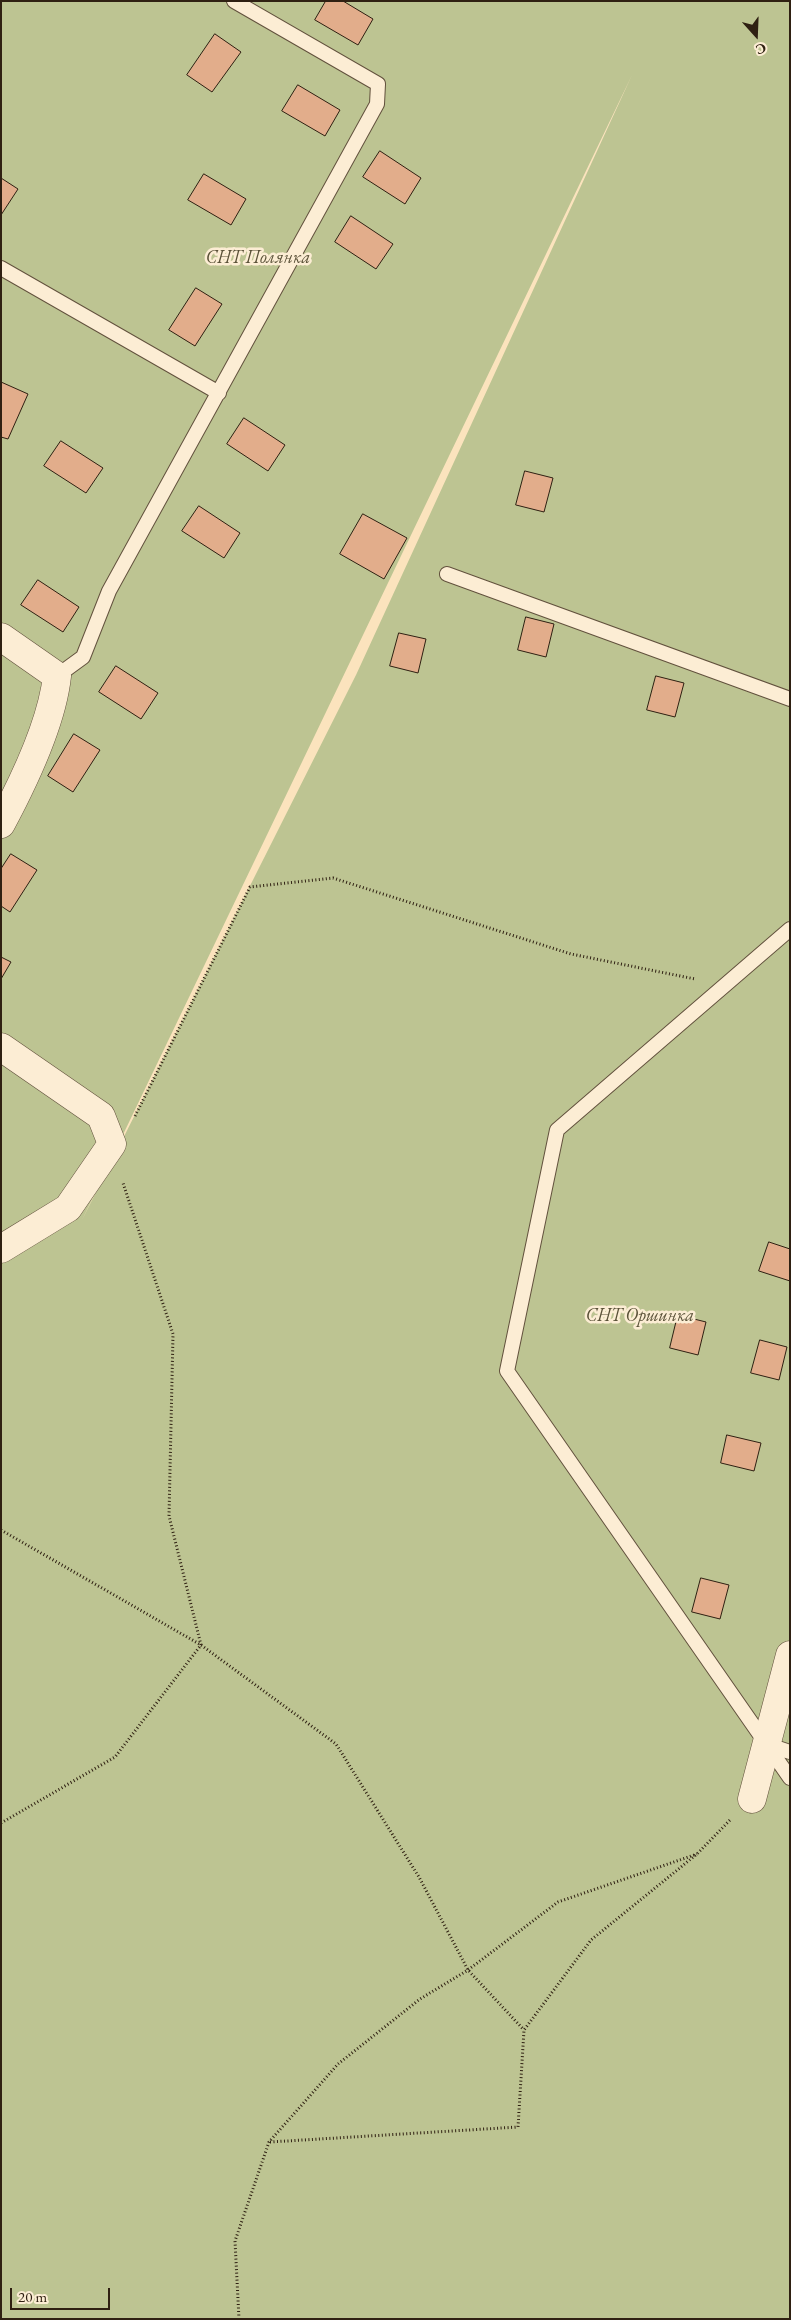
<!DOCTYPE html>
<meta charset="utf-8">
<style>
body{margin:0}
#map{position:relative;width:791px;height:2320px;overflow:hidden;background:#fbe3bd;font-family:"EB Garamond",serif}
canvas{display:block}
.frame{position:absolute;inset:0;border:2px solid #2f2012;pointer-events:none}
.north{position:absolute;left:731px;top:10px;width:50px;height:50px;-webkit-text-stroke:4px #fcedd4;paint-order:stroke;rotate:160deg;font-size:14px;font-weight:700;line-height:20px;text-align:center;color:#2f2012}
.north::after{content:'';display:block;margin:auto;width:18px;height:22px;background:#2f2012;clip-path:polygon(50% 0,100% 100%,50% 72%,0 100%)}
.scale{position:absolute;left:10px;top:2288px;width:100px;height:22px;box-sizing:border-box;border:2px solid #2f2012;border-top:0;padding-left:6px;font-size:15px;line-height:18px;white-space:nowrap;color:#2f2012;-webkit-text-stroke:4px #fcedd4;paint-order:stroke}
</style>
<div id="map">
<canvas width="791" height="2320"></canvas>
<div class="frame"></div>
<div class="north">С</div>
<div class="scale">20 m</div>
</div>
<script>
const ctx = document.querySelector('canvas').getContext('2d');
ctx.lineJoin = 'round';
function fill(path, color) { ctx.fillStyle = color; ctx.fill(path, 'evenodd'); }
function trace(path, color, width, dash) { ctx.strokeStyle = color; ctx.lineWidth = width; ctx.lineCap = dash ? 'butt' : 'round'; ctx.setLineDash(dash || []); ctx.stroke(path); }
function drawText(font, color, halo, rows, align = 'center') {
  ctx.font = font + ' "EB Garamond",serif'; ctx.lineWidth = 5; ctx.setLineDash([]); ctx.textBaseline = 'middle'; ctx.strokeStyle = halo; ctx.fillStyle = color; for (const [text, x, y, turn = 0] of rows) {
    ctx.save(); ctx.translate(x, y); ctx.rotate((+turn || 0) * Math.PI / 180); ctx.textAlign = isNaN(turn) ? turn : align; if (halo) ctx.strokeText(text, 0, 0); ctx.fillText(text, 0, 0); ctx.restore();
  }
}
fill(new Path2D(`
 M1,1H790V2319H1ZM632,75L356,675L82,1220Z`), '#bdc492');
const building = new Path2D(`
 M326,1H343L373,19L358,45L315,20Z
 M215,34L241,52L212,92L187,75Z
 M298,85L340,110L325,136L282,111Z
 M380,151L421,178L405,204L363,177Z
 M204,174L246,199L231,225L188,200Z
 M1,178L18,189L1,215Z
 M351,216L393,244L376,269L335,242Z
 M196,288L222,304L195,346L169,330Z
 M1,382L28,394L8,439L1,437Z
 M244,418L285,445L268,471L227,444Z
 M61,441L103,468L86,493L44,466Z
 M525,471L553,478L544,512L516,505Z
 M199,506L240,533L224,558L182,531Z
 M363,514L407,538L384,579L340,554Z
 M38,580L79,607L63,632L21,605Z
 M526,617L554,624L546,657L518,650Z
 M399,633L426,639L418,673L390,666Z
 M116,666L158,693L141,719L99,692Z
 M656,676L684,683L675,717L647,710Z
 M74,734L100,750L73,792L48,776Z
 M11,854L37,870L10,912L1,906V869Z
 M1,957L11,962L1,979Z
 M769,1242L790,1249V1281L759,1271Z
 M678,1315L706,1322L698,1355L670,1348Z
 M760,1340L787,1347L779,1380L751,1373Z
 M727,1435L761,1443L754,1471L721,1463Z
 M701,1578L729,1585L720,1619L692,1612Z`);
fill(building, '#e2ad8b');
trace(building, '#2f2012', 1);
const service = new Path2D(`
 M1,268L219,393
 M447,574L790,699
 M57,676L83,657L109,591L377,104L378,84L234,1
 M790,929L557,1130L507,1371L790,1778
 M766,1744L790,1752`);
const minor = new Path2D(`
 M1,637L57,676C52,722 23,783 1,824
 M1,1047L101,1116L112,1144L68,1208L1,1249
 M752,1799L790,1655`);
trace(service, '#62513d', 16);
trace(minor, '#62513d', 29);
trace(new Path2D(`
 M135,1116L250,887L333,878L571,954L695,979
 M1,1530L201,1645L336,1744L419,1877L468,1970L524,2030
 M1,1823L115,1757L201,1645L169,1516L173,1334L123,1183
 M270,2142L518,2127L524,2030L591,1940L697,1854L730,1820
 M239,2319L235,2241L269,2142L338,2064L420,1999L468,1970L558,1902L697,1854`), '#2f2012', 3, [1, 2.5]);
trace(service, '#fcedd4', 14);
trace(minor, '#fcedd4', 28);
drawText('italic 18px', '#5a5138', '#fcedd4', [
 ["СНТ Полянка",258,258],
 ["СНТ Оршинка",640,1316]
]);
</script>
